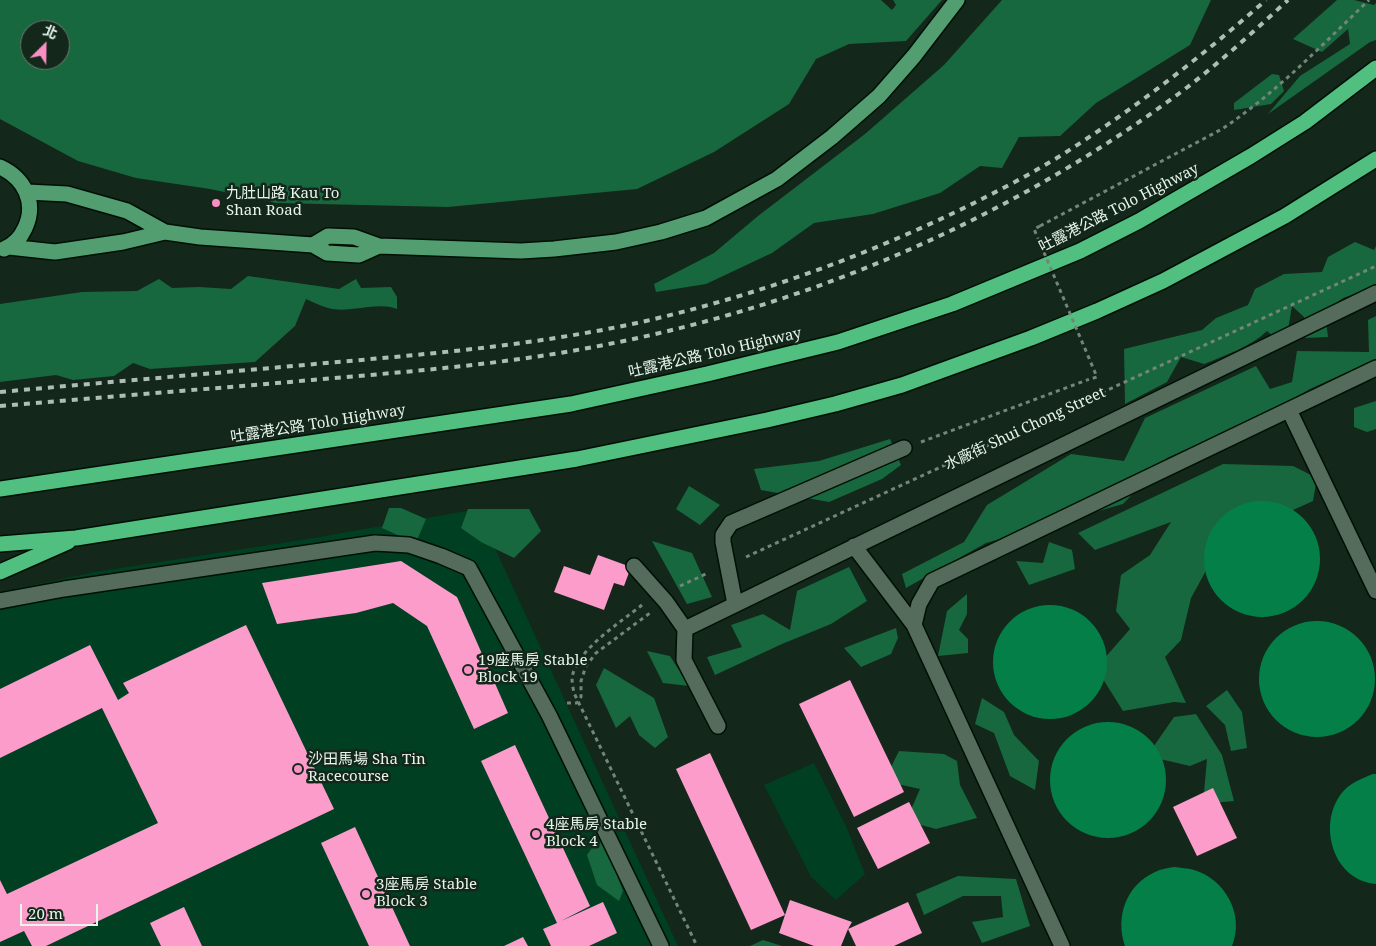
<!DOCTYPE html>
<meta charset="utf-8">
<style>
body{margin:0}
#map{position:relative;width:1376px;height:946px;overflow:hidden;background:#13271a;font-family:"Noto Serif","Noto Sans TC",serif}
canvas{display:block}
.north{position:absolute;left:20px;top:20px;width:50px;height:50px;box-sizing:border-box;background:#13271a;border:1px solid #68796e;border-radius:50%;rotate:23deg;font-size:14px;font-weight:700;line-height:20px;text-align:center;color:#e7f4eb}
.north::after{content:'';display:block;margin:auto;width:18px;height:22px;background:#fb8fc5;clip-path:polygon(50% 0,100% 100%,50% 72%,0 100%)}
.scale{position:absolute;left:20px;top:904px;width:78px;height:22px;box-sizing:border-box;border:2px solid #e7f4eb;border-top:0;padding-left:6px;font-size:15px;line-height:18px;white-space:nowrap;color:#e7f4eb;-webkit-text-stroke:4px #13271a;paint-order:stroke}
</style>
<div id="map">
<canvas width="1376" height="946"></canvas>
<div class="north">北</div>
<div class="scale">20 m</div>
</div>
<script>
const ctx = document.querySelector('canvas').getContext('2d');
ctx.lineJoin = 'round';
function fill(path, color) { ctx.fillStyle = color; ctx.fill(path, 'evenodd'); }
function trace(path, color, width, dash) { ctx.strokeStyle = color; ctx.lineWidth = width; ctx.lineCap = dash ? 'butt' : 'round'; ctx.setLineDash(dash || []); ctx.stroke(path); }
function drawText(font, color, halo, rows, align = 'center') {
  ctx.font = font + ' "Noto Serif","Noto Sans TC",serif'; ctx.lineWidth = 5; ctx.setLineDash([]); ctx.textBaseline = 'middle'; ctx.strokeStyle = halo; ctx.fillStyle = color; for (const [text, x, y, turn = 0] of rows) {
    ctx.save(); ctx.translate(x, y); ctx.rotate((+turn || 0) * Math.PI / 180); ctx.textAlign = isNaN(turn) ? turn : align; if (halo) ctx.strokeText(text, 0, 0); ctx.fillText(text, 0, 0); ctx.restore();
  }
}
fill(new Path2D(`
 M477,509L678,946H0V592L95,572L314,538Z
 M814,763L846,826L865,874L836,900L811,877L764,785Z`), '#003f21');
fill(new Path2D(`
 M0,0H881L892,10L896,5L893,0H942L906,41L849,44L816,59L789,104L714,152L637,189L448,207L276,203L210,189L136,178L78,161L0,119ZM30,30H60V60H30Z
 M1002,0H1211L1190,45L1096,103L1060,136L1019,137L1002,168L980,166L940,193L873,214L814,223L772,253L706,284L656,292L654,284L714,253L758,216L865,134L944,65Z
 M1337,0H1354L1374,5L1376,3V40L1370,42L1268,114L1300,76L1350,44L1348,29L1322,52L1293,39Z
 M1272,74L1279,75L1284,91L1271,104L1234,110V103Z
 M1355,242L1374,250L1376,246V284L1363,291L1343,298L1325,311L1328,337L1305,338L1304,317L1292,306L1285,347L1267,331C1250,347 1226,355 1204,364L1181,357L1167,382L1125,404L1124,349L1202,330L1216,318L1248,305L1255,289L1284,274L1322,272L1328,257Z
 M248,276L339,289L356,279L361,288L391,287L397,297V309C377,301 349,314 328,308C321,306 313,302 306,299L295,326L255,362L150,369L133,363L114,376L73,380L56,375L0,382V304L82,292L137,291L159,279L172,288L199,287L231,289Z
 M1376,316V359L1310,389L1262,416L1167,458L1123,504L986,543L906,588L902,574L964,542L987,505L1071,454L1124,461L1145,418L1256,366L1270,389L1292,382L1297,351L1369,352L1368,320Z
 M1376,401V429L1367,432L1354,427V408Z
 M890,439L901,465L882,479L829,502L761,490L754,469L819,461Z
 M1223,464L1293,466L1317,478L1313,501L1271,520L1225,536L1191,598L1181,640L1165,657L1186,703L1174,702L1123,711L1096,668L1130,629L1116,611L1121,575L1150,555L1171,522L1095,550L1078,533Z
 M689,486L720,505L700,525L676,509Z
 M389,508H401L426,519L418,538L402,537L382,528Z
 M468,509H529L541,531L514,558L481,542L461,528Z
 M652,541L692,553L712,597L687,604Z
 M1049,542L1072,550L1075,569L1029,585L1016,561L1043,563Z
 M849,567L867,601L831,624L782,644L715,675L707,657L742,647L731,625L763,614L790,630L797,591Z
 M967,594V614L959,630L968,639V653L938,656L947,611Z
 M896,628L898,638L891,654L861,667L844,648Z
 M647,651L670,656L689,686L663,683Z
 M604,668L654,698L668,737L655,748L639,735L630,716L616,728L596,685Z
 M1227,690L1242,712L1247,748L1231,751L1225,725L1206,706Z
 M982,698L1004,712L1014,735L1039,761L1035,790L1010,776L994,733L975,724Z
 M1196,714L1222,755L1234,801L1203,804L1207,759L1190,766L1147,756L1174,717Z
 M899,751L944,754L957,761L960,785L977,818L936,829L906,821L920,789L884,781Z
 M598,839L609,854L623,891L619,901L597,885L587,855Z
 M958,876L1016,879L1030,926L982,943L972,922L1003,917L1001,896H963L924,915L916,894Z
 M763,940L782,946H750Z`), '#17683e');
fill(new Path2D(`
 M1204 559a58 58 0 1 1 116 0a58 58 0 1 1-116 0Z
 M993 662a57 57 0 1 1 114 0a57 57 0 1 1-114 0Z
 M1259 679a58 58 0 1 1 116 0a58 58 0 1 1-116 0Z
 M1050 780a58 58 0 1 1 116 0a58 58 0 1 1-116 0Z
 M1373,774H1376V884C1334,881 1317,826 1341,794C1349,783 1361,779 1373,774Z
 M1174,867C1180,868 1188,868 1194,870C1225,879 1245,915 1232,946H1125C1115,917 1126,885 1155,872C1161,869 1168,868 1174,867Z`), '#047f48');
fill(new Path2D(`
 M598,555L631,567L624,586L614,583L604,610L554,592L564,566L590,575Z
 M401,561L457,597L508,713L474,729L427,626L393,603L356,613L277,624L262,583Z
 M246,625L334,809L46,946H32L24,931L0,942V880L7,894L158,823L102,708L0,758V689L90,645L118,700L129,693L123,683Z
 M850,680L904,792L854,817L799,704Z
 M515,745L590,906L561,921L603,902L617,933L589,946H551L543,929L557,923L481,761Z
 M710,753L785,915L751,930L676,769Z
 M1213,788L1237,838L1197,856L1173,807Z
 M909,802L930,843L878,869L857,828Z
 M355,827L410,946H369L321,843Z
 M790,900L852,922L848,929L908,902L922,933L894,946H856L848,929L841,946H814L779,933Z
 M184,907L202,946H161L150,923Z
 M523,937L528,946H504Z`), '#fc9ccb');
const minor = new Path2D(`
 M1289,410L1376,591
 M854,546L914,625
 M634,566L666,602L685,629L684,660L718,726
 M0,601L64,589L375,543L409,545L441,556L469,568L549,715L661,946
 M735,604L723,542V535L731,523L904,448
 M685,629L1376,293
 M1062,946L914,625L919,604L932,581L1376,368`);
const major = new Path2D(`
 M0,167C24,178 37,202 25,228C21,237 14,245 4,249
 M27,192L67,194L113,207L127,211L165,232
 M313,245L328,236L354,237L379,246L521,251L554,249L616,242L661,232L706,218L777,179L832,137L879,96L914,56L957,0
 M9,247L55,252L123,242L165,232L200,237L313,245L327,253L359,255L379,246`);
const highway = new Path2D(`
 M0,489L571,404L707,374L838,342L952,304L1080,251L1139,221L1251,156L1305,122L1376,68
 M0,544L76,538L577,459L767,420L835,404L902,385L1031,338L1097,311L1163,281L1285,216L1376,159
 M0,572L68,542`);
trace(minor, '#001005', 18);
trace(major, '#001005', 18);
trace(highway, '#001005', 18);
trace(new Path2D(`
 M1040,226L1222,129C1276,93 1322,45 1369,0
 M921,442L1087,380
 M746,557L1376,266
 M680,586L708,573
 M642,605C621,622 576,650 572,678C572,682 573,688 574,693L697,946
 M567,703H577L581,697V681L586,666L596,653L650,613`), '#748579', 3, [4, 4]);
trace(minor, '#556c5d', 15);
trace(major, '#529e71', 15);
trace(highway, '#50bf7f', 15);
trace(new Path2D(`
 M0,392C109,382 217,373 326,363C430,354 535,345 637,323C752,297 864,257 970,205C1000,190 1031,174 1060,156C1133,110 1201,57 1266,0
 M0,406C104,397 208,389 312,380C404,372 497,365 588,348C801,309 1003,223 1177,95C1216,66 1252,33 1288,0`), '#afbeb4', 4, [6, 6]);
trace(new Path2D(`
 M1040,226L1034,229L1097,377L1087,380`), '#748579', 3, [4, 4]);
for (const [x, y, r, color] of [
 [216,203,5,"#fb8fc5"],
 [468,670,5,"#fb8fc5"],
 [298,769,5,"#fb8fc5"],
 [536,834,5,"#fb8fc5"],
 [366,894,5,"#fb8fc5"]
]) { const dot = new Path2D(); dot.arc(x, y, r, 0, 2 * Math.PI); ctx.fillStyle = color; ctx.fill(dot); trace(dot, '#13271a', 2); }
drawText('15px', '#e7f4eb', '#13271a', [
 ["九肚山路 Kau To",226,194],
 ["Shan Road",226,211],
 ["19座馬房 Stable",478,661],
 ["Block 19",478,678],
 ["沙田馬場 Sha Tin",308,760],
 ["Racecourse",308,777],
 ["4座馬房 Stable",546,825],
 ["Block 4",546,842],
 ["3座馬房 Stable",376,885],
 ["Block 3",376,902]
], 'left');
drawText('15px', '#e7f4eb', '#13271a', [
 ["吐露港公路 Tolo Highway",1119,208,-27],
 ["吐露港公路 Tolo Highway",715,353,-13],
 ["吐露港公路 Tolo Highway",318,424,-9],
 ["水廠街 Shui Chong Street",1025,429,-25]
]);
</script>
